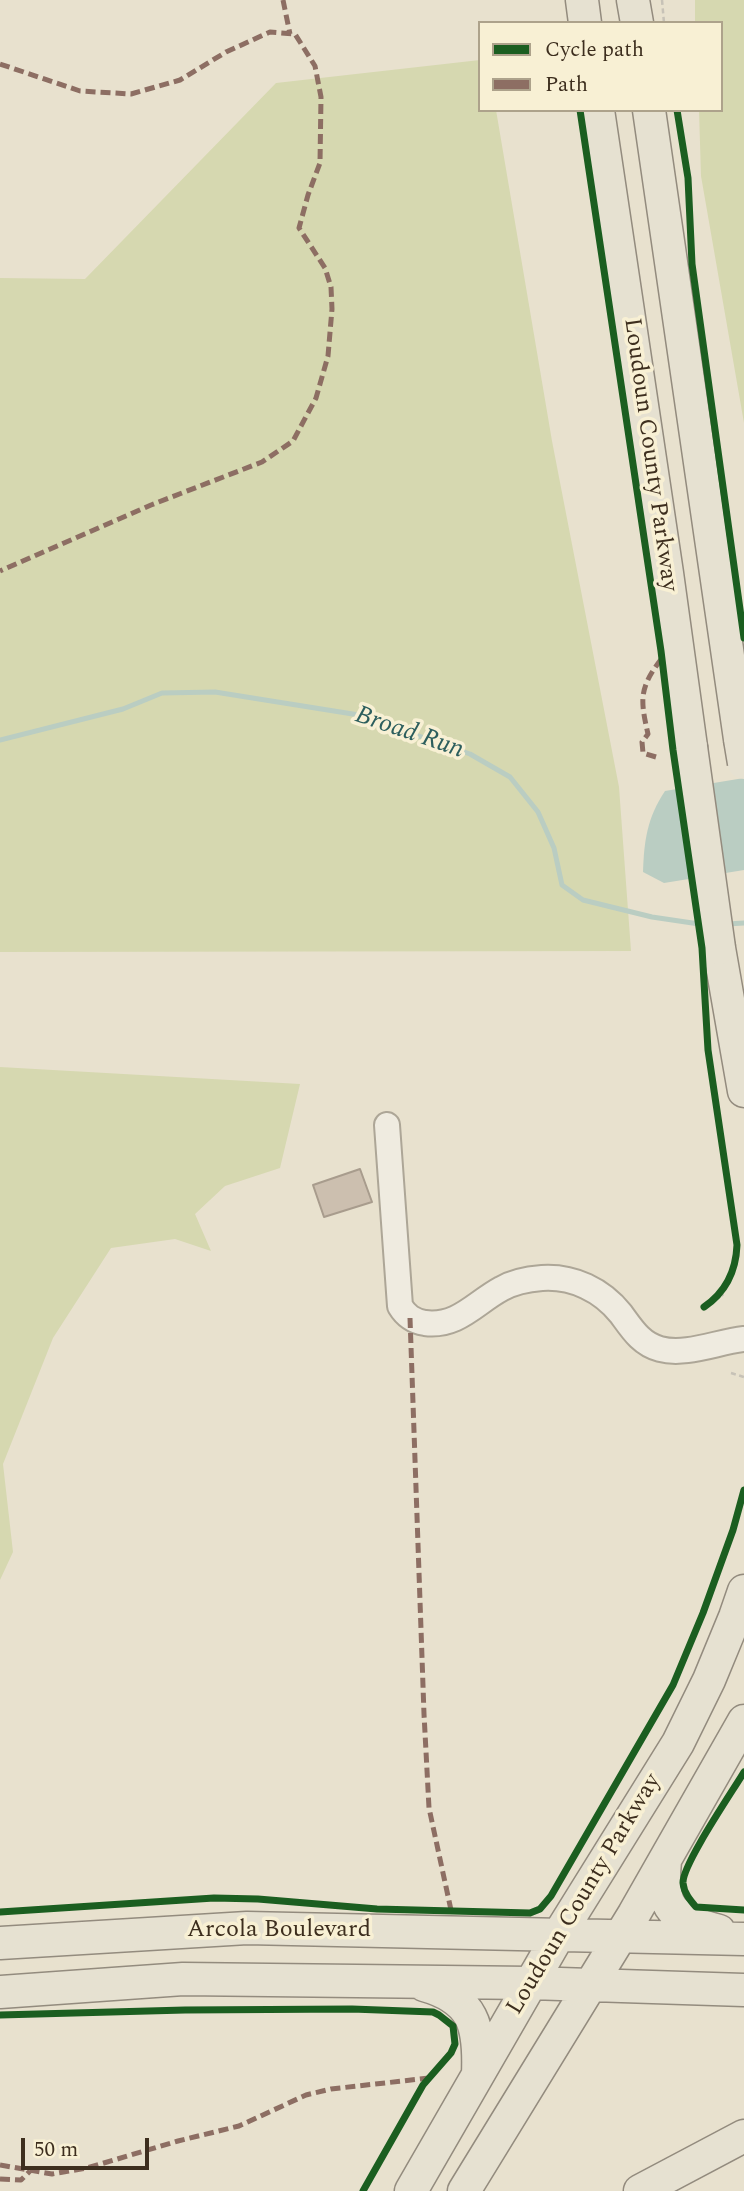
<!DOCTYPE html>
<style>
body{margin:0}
#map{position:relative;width:744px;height:2191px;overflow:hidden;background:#e8e1ce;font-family:Spectral,serif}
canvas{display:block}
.legend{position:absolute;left:478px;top:21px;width:245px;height:91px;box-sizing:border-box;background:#f8f0d4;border:2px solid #ada28b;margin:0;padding:9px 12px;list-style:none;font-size:21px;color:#3d2e1e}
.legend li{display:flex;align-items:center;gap:14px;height:35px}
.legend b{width:35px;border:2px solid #ada28b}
.scale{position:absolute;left:21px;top:2138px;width:128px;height:32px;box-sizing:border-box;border:4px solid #3d2e1e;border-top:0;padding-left:9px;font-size:21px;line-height:24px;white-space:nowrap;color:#3d2e1e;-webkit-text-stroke:5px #f8f0d4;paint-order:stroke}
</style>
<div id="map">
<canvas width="744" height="2191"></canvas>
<ul class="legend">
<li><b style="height:9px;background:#1b5e20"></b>Cycle path</li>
<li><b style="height:9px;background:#8d6e63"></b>Path</li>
</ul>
<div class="scale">50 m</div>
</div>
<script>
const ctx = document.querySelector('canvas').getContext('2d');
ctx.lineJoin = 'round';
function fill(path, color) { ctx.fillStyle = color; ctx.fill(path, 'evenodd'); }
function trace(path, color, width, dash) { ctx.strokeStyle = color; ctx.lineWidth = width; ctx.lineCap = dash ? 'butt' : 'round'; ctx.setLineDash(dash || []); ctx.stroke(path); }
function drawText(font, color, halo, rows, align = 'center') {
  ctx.font = font + ' Spectral,serif'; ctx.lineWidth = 7; ctx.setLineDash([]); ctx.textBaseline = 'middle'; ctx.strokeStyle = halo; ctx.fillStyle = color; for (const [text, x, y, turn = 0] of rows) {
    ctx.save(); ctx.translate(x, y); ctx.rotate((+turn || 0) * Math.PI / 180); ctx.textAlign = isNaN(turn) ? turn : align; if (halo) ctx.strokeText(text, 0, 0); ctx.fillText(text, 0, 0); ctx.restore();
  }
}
fill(new Path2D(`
 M695,0H744V423L701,176L699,110H721V23H695Z
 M480,60V110H496L552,441L619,787L631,951L0,952V278L85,279L276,83Z
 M0,1067L300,1084L280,1168L225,1186L195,1214L211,1251L175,1239L111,1248L53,1338L3,1464L13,1552L0,1580Z`), '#d6d8b0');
fill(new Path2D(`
 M744,778V870L664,883L643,872C644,841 647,818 665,791Z`), '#bacdc2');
trace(new Path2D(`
 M0,740L123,709L162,693L215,692L359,715L470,754L510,777L538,812L554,848L562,885L583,900L652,917L706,925
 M727,924L744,923`), '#bacdc2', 5);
const building = new Path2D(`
 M360,1169L372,1202L324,1217L313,1185Z`);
fill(building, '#ccbfaf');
trace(building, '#a89c8d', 2);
const minor = new Path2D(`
 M387,1125L400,1306C406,1316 413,1321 425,1323C458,1327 475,1303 501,1289C513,1282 528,1279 542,1278C573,1276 602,1290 621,1314C632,1329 641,1344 660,1349C686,1356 717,1342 744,1339`);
const major = new Path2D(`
 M582,0L585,23
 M633,0L637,23
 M598,110L667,573L691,747
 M649,110L740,739
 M719,948L744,1091
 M665,1861C660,1911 673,1918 719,1931
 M0,1943L247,1928L744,1939
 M424,1985C474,1999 480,2026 478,2074
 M0,1992L183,1979L530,1983L744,1990
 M411,2191L558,1936L678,1743L709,1680L735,1617L744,1591
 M464,2191L634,1914L744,1721
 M640,2191L744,2136`);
trace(minor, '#ada697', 28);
trace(major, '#938b7e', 35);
trace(new Path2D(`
 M662,0L664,23
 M677,110L688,178L689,204
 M720,1292L725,1298
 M704,1307C726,1292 736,1271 737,1245L708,1050V1032
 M731,1373L744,1377
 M540,1909L551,1896L673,1685L703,1613L733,1530L744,1490
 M730,1910H744
 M0,1912L214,1898L314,1904
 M66,2013C185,2010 304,2008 424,2011
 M363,2191L423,2085L446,2060L453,2047`), '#c7c2b7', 2.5, [5, 3.5]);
trace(minor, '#efebe0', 24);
trace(major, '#e6e1d1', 32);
const majorBridge = new Path2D(`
 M740,739L744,763
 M691,747L719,948`);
trace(majorBridge, '#938b7e', 35, []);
trace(majorBridge, '#e6e1d1', 32);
trace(new Path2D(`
 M283,0L290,34
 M0,64L80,91L131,94L180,80L226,52L270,32L295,34L315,66L321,97L320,163L308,195L299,228L325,268L331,287L332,309L328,356L316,398L293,441L262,462L151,505L0,571
 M656,757L643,753L642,742L648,734C640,699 639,688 662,658
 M410,1318L424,1714L429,1808L451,1910
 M0,2165L52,2174L87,2168L178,2141L239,2126L306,2095L331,2089L429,2078
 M0,2179L21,2180L30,2171`), '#8d6e63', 5, [10, 5]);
trace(new Path2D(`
 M580,110L661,651L673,750L702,948L708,1050L737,1245C736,1271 726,1292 704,1307
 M677,110L688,178L692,264L744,638
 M744,1772C732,1792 682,1865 683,1883C684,1893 690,1900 696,1907L744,1910
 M0,1912L214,1898L258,1899L377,1909L530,1913L540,1909L551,1896L673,1685L703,1613L733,1530L744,1490
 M0,2015L185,2010L352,2009L433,2012L439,2015L453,2026L455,2044L451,2053L423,2085L363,2191`), '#1b5e20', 7);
drawText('24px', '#3d2e1e', '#f8f0d4', [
 ["Loudoun County Parkway",649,455,82],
 ["Loudoun County Parkway",585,1895,-59],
 ["Arcola Boulevard",279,1931]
]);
drawText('italic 26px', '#2c5e5d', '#f8f0d4', [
 ["Broad Run",409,734,19]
]);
</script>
